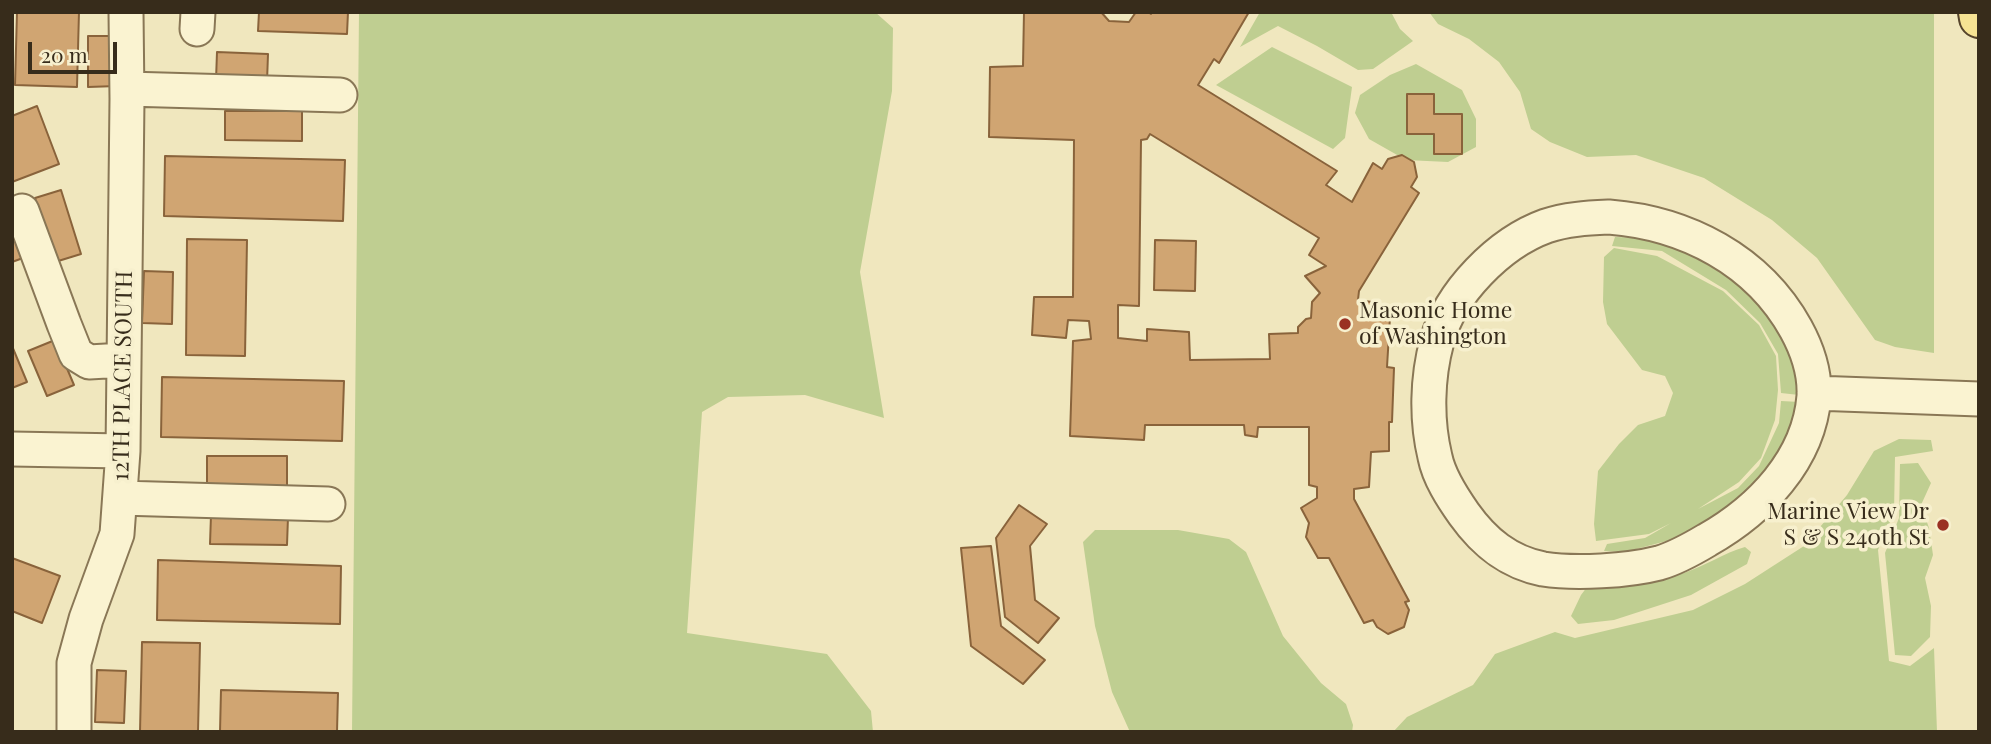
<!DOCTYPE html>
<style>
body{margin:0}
#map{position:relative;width:1991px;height:744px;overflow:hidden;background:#f0e7be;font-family:"Playfair Display",serif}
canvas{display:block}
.frame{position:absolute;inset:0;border:14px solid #372c1b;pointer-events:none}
.scale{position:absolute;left:28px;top:42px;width:89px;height:32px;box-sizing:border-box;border:4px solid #372c1b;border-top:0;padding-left:9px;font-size:21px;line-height:24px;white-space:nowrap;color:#372c1b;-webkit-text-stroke:5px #f7f0ce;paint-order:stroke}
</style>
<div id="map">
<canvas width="1991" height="744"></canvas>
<div class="frame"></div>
<div class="scale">20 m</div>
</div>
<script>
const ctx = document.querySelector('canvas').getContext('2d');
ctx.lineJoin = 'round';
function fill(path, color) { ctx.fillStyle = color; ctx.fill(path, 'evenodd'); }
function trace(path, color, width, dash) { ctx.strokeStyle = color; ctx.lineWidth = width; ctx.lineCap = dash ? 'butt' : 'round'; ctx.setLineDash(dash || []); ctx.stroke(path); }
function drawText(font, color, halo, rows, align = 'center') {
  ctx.font = font + ' "Playfair Display",serif'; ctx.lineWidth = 7; ctx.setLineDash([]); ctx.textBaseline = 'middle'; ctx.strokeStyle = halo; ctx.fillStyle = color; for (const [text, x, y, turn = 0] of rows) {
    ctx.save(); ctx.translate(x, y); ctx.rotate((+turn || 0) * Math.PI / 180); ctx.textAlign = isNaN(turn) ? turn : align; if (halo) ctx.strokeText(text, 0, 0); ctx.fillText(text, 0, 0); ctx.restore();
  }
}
fill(new Path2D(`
 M359,12H875L893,28L892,91L860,272L884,418L805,395L728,397L702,412L687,633L827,654L871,711L873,732H352Z
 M1260,12H1391L1400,29L1413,41L1373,69L1358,70L1317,46L1278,26L1240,47Z
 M1429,12H1934V353L1895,347L1875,340L1817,258L1772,220L1704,178L1636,155L1587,157L1550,142L1531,129L1520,92L1499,62L1469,39L1438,24Z
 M1272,47L1352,87L1345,138L1333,149L1216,85Z
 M1416,64L1462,90L1476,119V147L1448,162L1406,160L1369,139L1355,113L1360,95L1390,75Z
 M1615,237L1644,238L1668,245L1700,260L1737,283L1767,312L1797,358L1799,395L1781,393L1778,354L1760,323L1726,290L1662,251L1612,246Z
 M1614,248L1657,256L1723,291L1759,325L1776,356L1778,390L1775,420L1761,458L1739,482L1698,509L1738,488L1759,466L1779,423L1781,401L1800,402L1777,463L1721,514L1674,539L1625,552L1604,551L1607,544L1645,538L1671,523L1649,534L1596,541L1594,524L1598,471L1619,444L1638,425L1665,416L1673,393L1665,376L1642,370L1607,324L1603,302L1604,257Z
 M1899,439L1931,440L1933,451L1895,457L1894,513L1878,550L1889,661L1910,666L1934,648L1937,732H1393L1407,717L1473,685L1495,654L1555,632L1575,638L1693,610L1745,584L1804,546L1847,495L1874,451Z
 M1918,463L1931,483L1921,505L1929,528L1933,555L1925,578L1931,606L1930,637L1911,656L1895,655L1885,553L1899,518L1900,464Z
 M1095,530H1178L1229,539L1246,552L1283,636L1321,683L1346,704L1353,725L1352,732H1130L1112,692L1095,626L1083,542Z
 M1745,547L1751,552L1747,564L1691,595L1614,620L1578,624L1571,616L1581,595L1590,583C1622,581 1654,582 1684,573C1705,566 1724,553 1745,547Z`), '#bfce91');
const building = new Path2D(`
 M17,12H79L77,87L15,85Z
 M259,12H348L347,34L258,31Z
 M1024,12H1101L1109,21L1129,22L1136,12H1148L1151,14L1152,12H1249L1219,63L1214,59L1198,85L1337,171L1326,185L1352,202L1373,163L1382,169L1388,159L1402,155L1414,162L1417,177L1411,187L1419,193L1359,291L1358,300L1372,302L1373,316L1390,317L1387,367L1394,368L1392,422H1389V451L1371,452L1369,487L1354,489V499L1409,601L1405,602L1409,610L1404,627L1388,634L1377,627L1373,620L1364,623L1329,558H1318L1306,537L1309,523L1301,508L1317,498V487L1309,485V427H1258L1257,437L1245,435L1244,425H1145L1144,440L1070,436L1073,341L1091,339L1089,321L1068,320L1066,338L1032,335L1034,297H1073L1074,140L989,137L990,67L1023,66ZM1150,134L1319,238L1309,255L1326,266L1305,276L1320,293L1312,302L1311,318L1306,319L1298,327V333L1269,334L1270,359L1190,360L1189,332L1147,329V341L1118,338V305L1139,306L1141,140L1147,139Z
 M88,36H116L117,86L88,87Z
 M217,52L268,54L267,82L216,80Z
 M1407,94H1434V114H1462V154H1434V134H1407Z
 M37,106L59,164L12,182V116Z
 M225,111H302V141L225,140Z
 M165,156L345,160L343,221L164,216Z
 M61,190L81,254L55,262L35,198Z
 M12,230L23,258L12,262Z
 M187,239L247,240L245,356L186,355Z
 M1155,240L1196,241L1195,291L1154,290Z
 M144,271L173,272L172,324L142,323Z
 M55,340L74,385L47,396L28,351Z
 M12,346L27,382L12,388Z
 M162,377L344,381L342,441L161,437Z
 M207,456H287V486H207Z
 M1019,505L1047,524L1030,546L1035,600L1059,618L1038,643L1005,617L996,538Z
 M211,515L288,517L287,545L210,544Z
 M991,546L1001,626L1045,660L1023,684L971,646L961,548Z
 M12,558L60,576L42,623L12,611Z
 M158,560L341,566L340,624L157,620Z
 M142,642L200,643L198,732H140Z
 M97,670L126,671L124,723L95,722Z
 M221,690L338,693L337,732H220Z`);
fill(building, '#d0a572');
trace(building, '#89633b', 2);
const minor = new Path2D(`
 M197,29L198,12
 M127,89L340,95
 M22,211L64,324L76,354L89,362L124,360
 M1609,217C1686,223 1758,260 1796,329C1807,349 1815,373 1814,396C1809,460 1760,510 1707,540C1692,549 1676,558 1659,563C1628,571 1575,574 1543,569C1508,562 1484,542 1464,514C1452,497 1439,477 1435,457C1426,420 1427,378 1437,341C1450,293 1499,243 1546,226C1566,219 1588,218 1609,217Z
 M1814,393L1979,399
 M12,449L123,451
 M120,498L328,504
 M74,732V663L86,619L117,534L123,451L127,99L126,12`);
const major = new Path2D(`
 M1978,12L1979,18`);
trace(minor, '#897756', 37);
trace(major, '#56442b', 42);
trace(minor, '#faf3d1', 33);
trace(major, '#f6e393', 38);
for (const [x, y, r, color] of [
 [1345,324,7,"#9a3123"],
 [1943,525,7,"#9a3123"]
]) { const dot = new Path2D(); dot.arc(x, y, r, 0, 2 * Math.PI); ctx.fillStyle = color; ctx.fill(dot); trace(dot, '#f7f0ce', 2.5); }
drawText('23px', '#372c1b', '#f7f0ce', [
 ["Masonic Home",1359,311],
 ["of Washington",1359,337],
 ["Marine View Dr",1929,512,"right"],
 ["S & S 240th St",1929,538,"right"]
], 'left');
drawText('23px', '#372c1b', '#f7f0ce', [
 ["12TH PLACE SOUTH",123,376,-89]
]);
</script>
